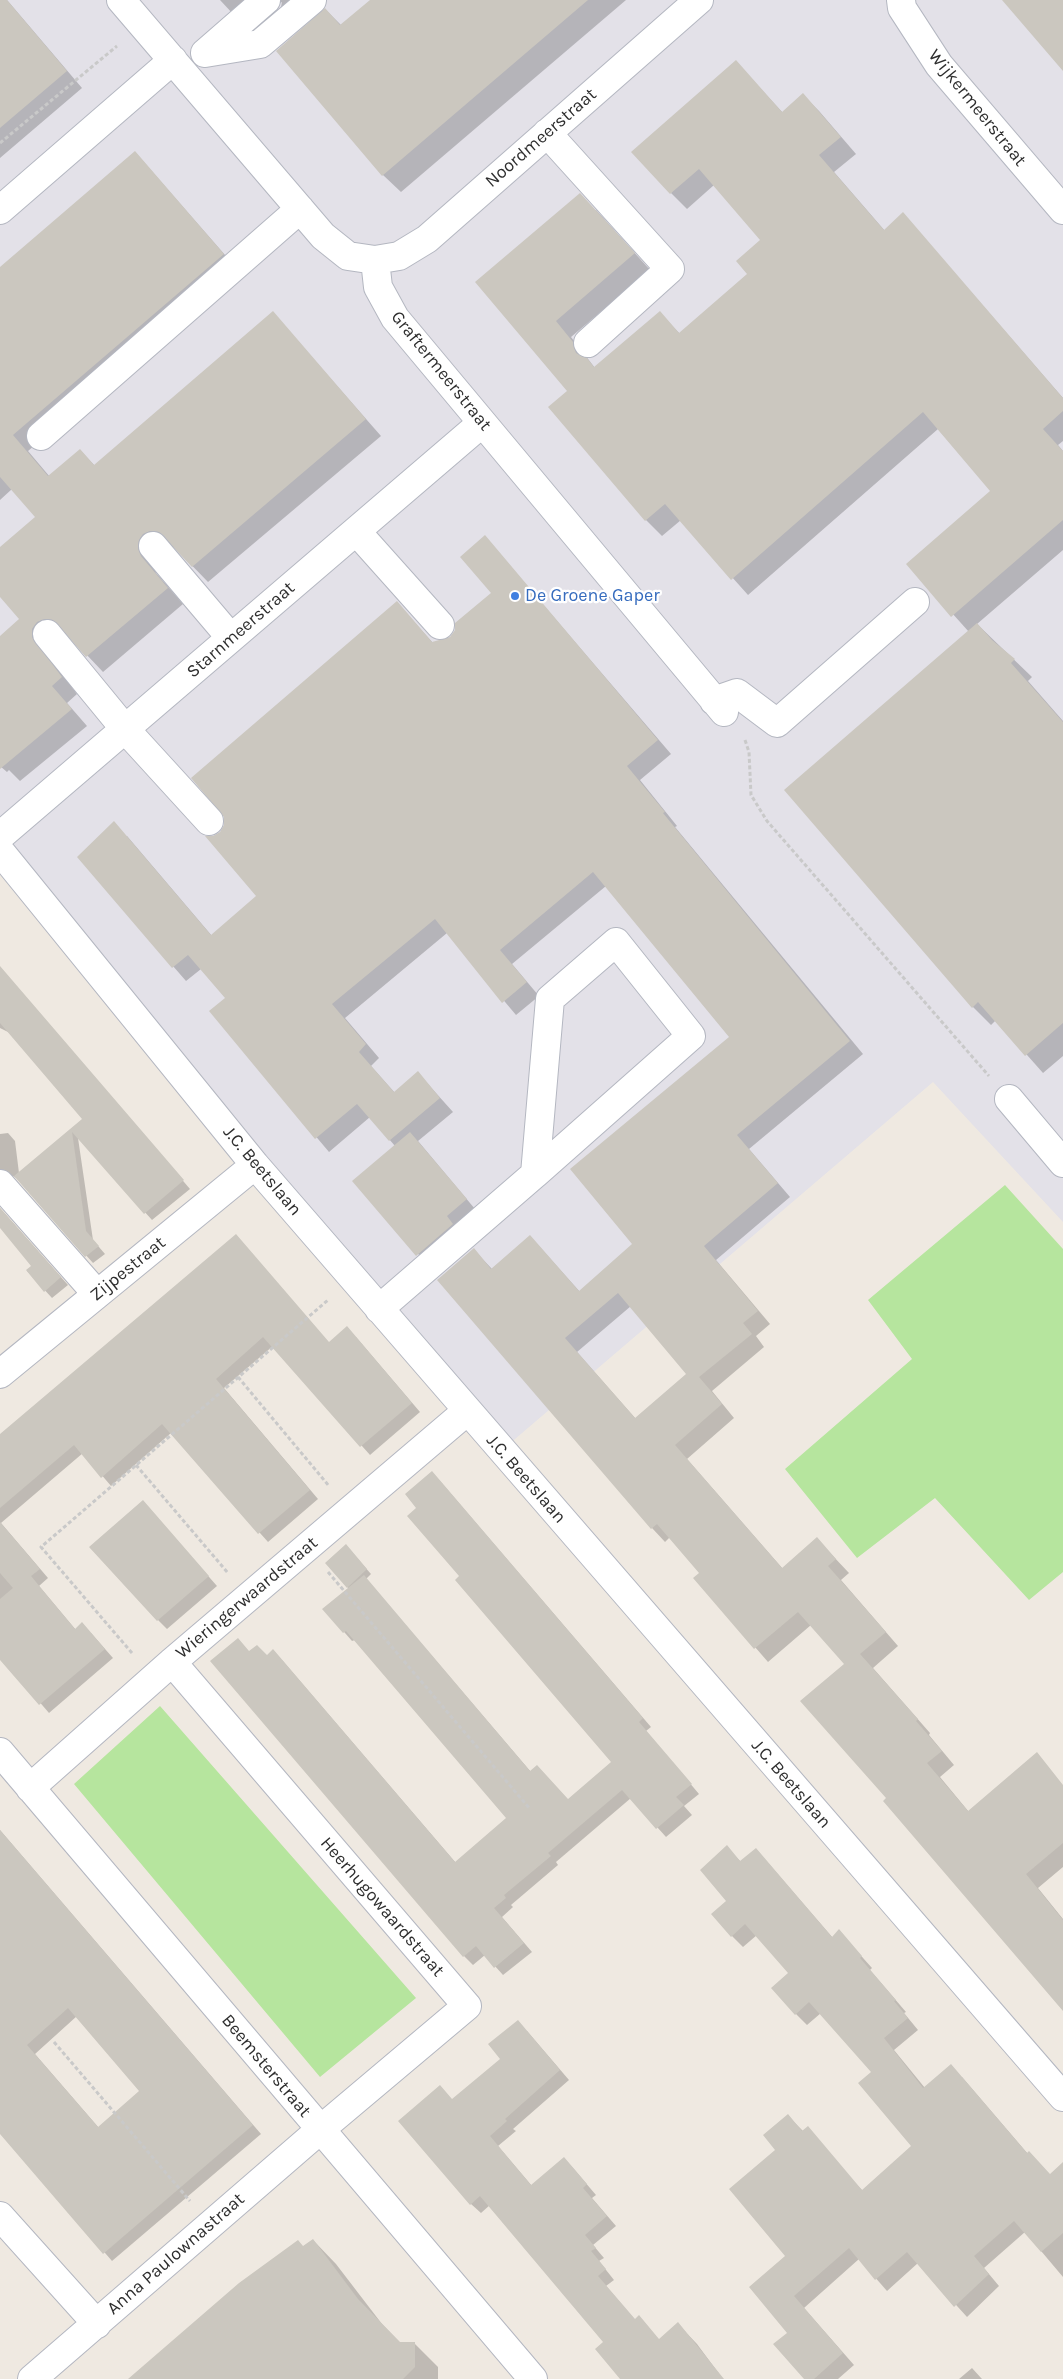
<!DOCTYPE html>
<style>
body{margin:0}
canvas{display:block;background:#efe9e1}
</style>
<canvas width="1063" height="2379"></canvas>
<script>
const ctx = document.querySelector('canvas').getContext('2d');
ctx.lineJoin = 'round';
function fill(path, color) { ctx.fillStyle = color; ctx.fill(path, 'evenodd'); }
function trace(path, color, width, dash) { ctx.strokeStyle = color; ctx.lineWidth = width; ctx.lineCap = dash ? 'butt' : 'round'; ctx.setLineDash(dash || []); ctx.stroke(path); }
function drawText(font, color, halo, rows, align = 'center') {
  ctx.font = font + ' Karla,sans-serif'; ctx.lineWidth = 4.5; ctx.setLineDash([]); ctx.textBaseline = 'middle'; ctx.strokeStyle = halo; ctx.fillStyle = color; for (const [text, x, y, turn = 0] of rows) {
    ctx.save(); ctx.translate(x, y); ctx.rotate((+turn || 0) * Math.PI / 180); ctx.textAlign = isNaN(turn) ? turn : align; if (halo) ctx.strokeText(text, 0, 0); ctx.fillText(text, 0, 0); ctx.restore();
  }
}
fill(new Path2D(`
 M0,0H1063V1222L933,1082L501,1451L0,873Z`), '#e3e1e8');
fill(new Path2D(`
 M1005,1185L1063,1249V1572L1029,1600L935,1498L857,1558L785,1469L912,1359L868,1300Z
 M160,1706L416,1998L320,2077L74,1784Z`), '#b6e59e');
fill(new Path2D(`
 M0,0H7L82,88L0,158Z
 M220,0H320L298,24L281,7L282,2L274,6L247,29Z
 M372,0H626L401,192L383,175L325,9L342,26Z
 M736,62L783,113L803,95L819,111L856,154L834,172L885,231L903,214L1063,398V441L1058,445L1063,451V550L977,624L1032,677L1028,681L1063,721V1056L1043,1073L996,1020L991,1025L973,1007L786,790L969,632L908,564L992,491L938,429L748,595L681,520L662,536L646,520L550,407L569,391L476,282L596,210L650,270L571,337L595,368L660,313L680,334L748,274L762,241L714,185L687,209L671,193Z
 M135,152L239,271L28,451L50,477L80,450L95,466L273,313L381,436L208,582L174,547L166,546L153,565L156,573L183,604L103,672L68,635L61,634L47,654L77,694L67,703L87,726L20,781L9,770L7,772L0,766V638L21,619L0,595V549L37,517L12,489L0,500V269Z
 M485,537L671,754L640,780L677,826L675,827L863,1054L749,1149L790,1197L716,1260L770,1324L756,1336L764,1347L712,1391L734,1418L687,1459L783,1569L817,1539L849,1573L841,1580L898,1646L873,1668L930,1733L929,1735L954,1765L940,1777L969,1812L1063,1807V1867L1038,1888L1063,1919V2009L887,1798L845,1664L811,1625L768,1662L695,1578L701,1573L670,1537L665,1542L652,1528L438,1280L474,1250L492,1269L530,1236L580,1292L634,1244L730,1037L606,886L512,964L539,996L516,1015L447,933L345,1018L379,1058L371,1066L395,1093L418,1073L453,1112L418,1141L475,1209L427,1264L354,1181L395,1146L370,1117L329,1152L211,1012L226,998L201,969L186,981L78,857L127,836L212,936L258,896L213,837L221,833L397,603L433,643L451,638L493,593ZM631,1306L688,1374L636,1419L577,1352Z
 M0,967L190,1189L152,1220L78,1138L93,1240L105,1254L93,1263L18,1179L13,1176L0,1178V1134L8,1133L15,1141L19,1173L84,1119L10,1033L0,1028Z
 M0,1208L68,1285L52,1298L27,1271L33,1266L0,1227Z
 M235,1236L329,1343L356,1337L420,1412L370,1455L273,1346L224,1388L318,1499L268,1542L171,1433L111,1486L83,1453L1,1523L48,1578L39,1586L76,1630L91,1633L113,1658L49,1713L0,1656V1436Z
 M440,1481L651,1727L646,1731L699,1794L684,1806L692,1815L666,1837L631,1798L556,1862L558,1865L511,1905L513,1907L502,1917L532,1952L503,1975L485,1955L473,1965L464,1956L212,1661L267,1656L282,1660L456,1863L508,1818L355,1640L352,1641L324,1609L349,1589L327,1563L350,1550L371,1574L366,1579L531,1772L537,1766L568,1801L613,1762L461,1576L418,1508Z
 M152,1512L217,1586L167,1629L158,1620Z
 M0,1830L261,2134L112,2261L0,2132ZM77,2016L141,2091L99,2128L35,2054Z
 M727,1847L741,1862L756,1849L833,1938L839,1931L872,1968L870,1970L906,2012L904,2013L918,2030L894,2050L925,2088L962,2077L1028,2154L1050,2176L1063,2164V2277L1025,2232L984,2268L999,2286L967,2317L918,2263L887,2291L859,2259L804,2308L854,2365L838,2379H805L788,2333L787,2256L777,2150L788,2116L863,2191L913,2146L872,2072L821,2013L807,2025L796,2014L790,1973L757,1935L743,1947L732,1936L728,1901Z
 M527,2031L569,2080L513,2129L516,2131L498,2146L532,2186L564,2159L573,2168L596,2195L592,2198L616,2226L593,2245L604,2258L599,2261L614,2280L606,2286L635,2320L659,2340L678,2324L697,2344L723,2379H623L605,2342L490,2205L481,2213L471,2204L453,2100L502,2059Z
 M313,2240L336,2264L382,2324L400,2343L415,2344L438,2367V2379H131Z
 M972,2368L982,2379H959Z`), '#0003');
fill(new Path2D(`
 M0,0H7L67,71L0,128Z
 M370,0H588L382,176L276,51L325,8L340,25Z
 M1002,0H1063V71Z
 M736,60L782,112L803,93L841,137L819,155L884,230L903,212L1063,398V411L1043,429L1063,451V520L951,617L906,564L990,491L923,412L731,580L665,504L645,521L548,407L567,391L475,282L580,193L635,253L556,321L573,342L576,353L587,358L594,367L660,311L679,333L747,274L736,261L760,240L699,169L670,194L631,152Z
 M135,151L224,254L13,435L48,476L80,449L94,465L273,311L366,419L192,567L159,532L150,531L143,534L139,540L138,548L141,556L168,588L86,657L53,620L45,619L37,622L32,629V637L62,677L52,686L72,709L0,769V636L19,619L0,597V547L35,517L0,477V267Z
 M485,535L658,740L627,766L665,812L663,813L850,1041L737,1135L778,1183L704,1246L758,1311L743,1323L752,1334L699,1377L722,1404L675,1445L782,1568L817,1537L836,1559L828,1566L886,1632L860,1654L918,1719L916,1721L942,1751L927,1763L968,1811L1037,1752L1063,1785V1843L1026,1874L1063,1920V2011L883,1801L886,1798L800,1701L844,1664L798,1612L754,1649L693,1578L699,1573L657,1524L651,1529L437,1280L474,1248L491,1269L530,1235L579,1291L632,1244L570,1169L729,1037L593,872L500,950L527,982L502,1003L435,919L332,1004L366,1044L359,1052L394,1092L418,1071L440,1098L389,1141L357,1104L315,1139L209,1011L225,998L188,955L172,968L77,857L114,821L211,935L256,896L205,836H213L220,832L224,825V817L191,778L397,601L432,642L450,637L455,630V623L491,593L460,557ZM618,1293L686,1374L635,1418L565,1338Z
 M977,623L992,640L1015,659L1011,663L1063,722V1023L1025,1056L978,1002L972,1008L784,790Z
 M0,966L184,1180L144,1214L72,1132L86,1231L99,1246L85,1257L14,1176L82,1119L0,1023Z
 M410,1132L467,1199L447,1216L453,1224L416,1256L352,1181Z
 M0,1208L61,1277L44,1292L26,1270L31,1266L0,1228Z
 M236,1234L329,1342L347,1326L412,1403L360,1447L263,1337L216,1379L310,1490L258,1534L162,1424L101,1478L74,1445L0,1508V1434Z
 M432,1471L643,1718L639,1722L692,1784L676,1797L684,1805L656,1829L622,1790L548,1853L551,1856L504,1895L506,1898L494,1908L524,1943L494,1968L476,1946L463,1957L210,1661L238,1638L249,1651L257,1645L267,1655L273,1649L455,1862L506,1818L346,1631L343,1633L322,1609L364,1575L530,1771L537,1765L568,1799L611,1762L455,1580L459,1576L407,1516L416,1508L405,1494Z
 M143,1500L209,1576L157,1621L89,1547Z
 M0,1522L40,1569L31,1576L75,1629L82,1622L105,1649L39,1705L0,1660V1599L13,1588L0,1573Z
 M346,1544L367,1569L347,1588L325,1563Z
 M0,1830L253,2125L103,2254L0,2134ZM68,2008L139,2091L98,2127L27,2045Z
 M727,1845L740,1861L756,1848L832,1937L839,1929L862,1956L860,1958L896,2000L894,2001L908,2018L884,2038L923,2088L951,2064L1027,2153L1029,2151L1050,2174L1063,2162V2233L1041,2252L1014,2221L974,2256L989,2274L954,2307L907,2252L875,2280L849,2248L794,2296L843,2353L814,2379H804L773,2344L787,2333L749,2287L785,2256L729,2189L775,2150L763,2135L788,2114L802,2131L808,2126L862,2190L911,2146L858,2083L871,2072L809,2002L795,2015L771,1988L788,1973L745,1924L731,1937L711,1914L726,1901L700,1870Z
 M518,2020L560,2070L505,2119L507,2121L490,2136L531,2185L564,2157L587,2184L583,2188L607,2216L585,2235L596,2248L591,2251L606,2269L598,2276L635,2319L639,2315L659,2339L678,2322L724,2379H620L595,2349L603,2342L480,2196L470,2205L398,2121L440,2085L452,2099L500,2059L488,2044Z
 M313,2239L358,2299L400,2342H415V2367L403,2379H128L239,2283L298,2240L303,2246Z`), '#cbc7bf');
const minor = new Path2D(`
 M121,0L323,236L348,256L375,260L399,256L427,239L699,0
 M901,0L902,8L939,65L1063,210
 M205,53L260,44L312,0
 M205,53L266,0
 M547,133L670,269L588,343
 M0,210L173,60
 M375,260L378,287L395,318L724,712
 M41,436L300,209
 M356,531L440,625
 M153,546L231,638
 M47,634L125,729L209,821
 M714,701L737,693L777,723L915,602
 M0,836L482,423
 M0,851L255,1165L1063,2097
 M1009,1099L1063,1163
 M0,1184L97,1294
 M379,1309L535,1174L550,999L616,942L691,1036L535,1174
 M0,1374L255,1165
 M0,1752L533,2379
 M30,1788L172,1662L467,1411
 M0,2216L97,2324
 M32,2379L321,2129L467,2006L172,1662`);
trace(minor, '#b4b7c1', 30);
trace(new Path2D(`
 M0,143L117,46
 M745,740L749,752L751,795L767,821L989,1076
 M238,1377L329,1486
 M136,1465L228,1573
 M328,1572L530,1809
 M132,1653L41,1547L328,1300
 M54,2042L190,2201`), '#c9c9c9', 3, [4, 2.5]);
trace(minor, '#fff', 28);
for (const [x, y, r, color] of [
 [515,596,5,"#3f7fe0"]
]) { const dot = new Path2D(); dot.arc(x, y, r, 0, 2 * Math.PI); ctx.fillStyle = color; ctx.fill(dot); trace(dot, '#fff', 2); }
drawText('18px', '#2e2e2e', '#fff', [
 ["Wijkermeerstraat",977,108,51],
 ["Noordmeerstraat",541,138,-41],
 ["Graftermeerstraat",441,371,51],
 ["Starnmeerstraat",241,630,-41],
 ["J.C. Beetslaan",262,1171,50],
 ["Zijpestraat",128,1269,-39],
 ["J.C. Beetslaan",526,1479,49],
 ["Wieringerwaardstraat",247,1598,-40],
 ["J.C. Beetslaan",791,1784,49],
 ["Heerhugowaardstraat",382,1907,49],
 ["Beemsterstraat",266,2066,50],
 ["Anna Paulownastraat",176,2254,-41]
]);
drawText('18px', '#366cbe', '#fff', [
 ["De Groene Gaper",525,596]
], 'left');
</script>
